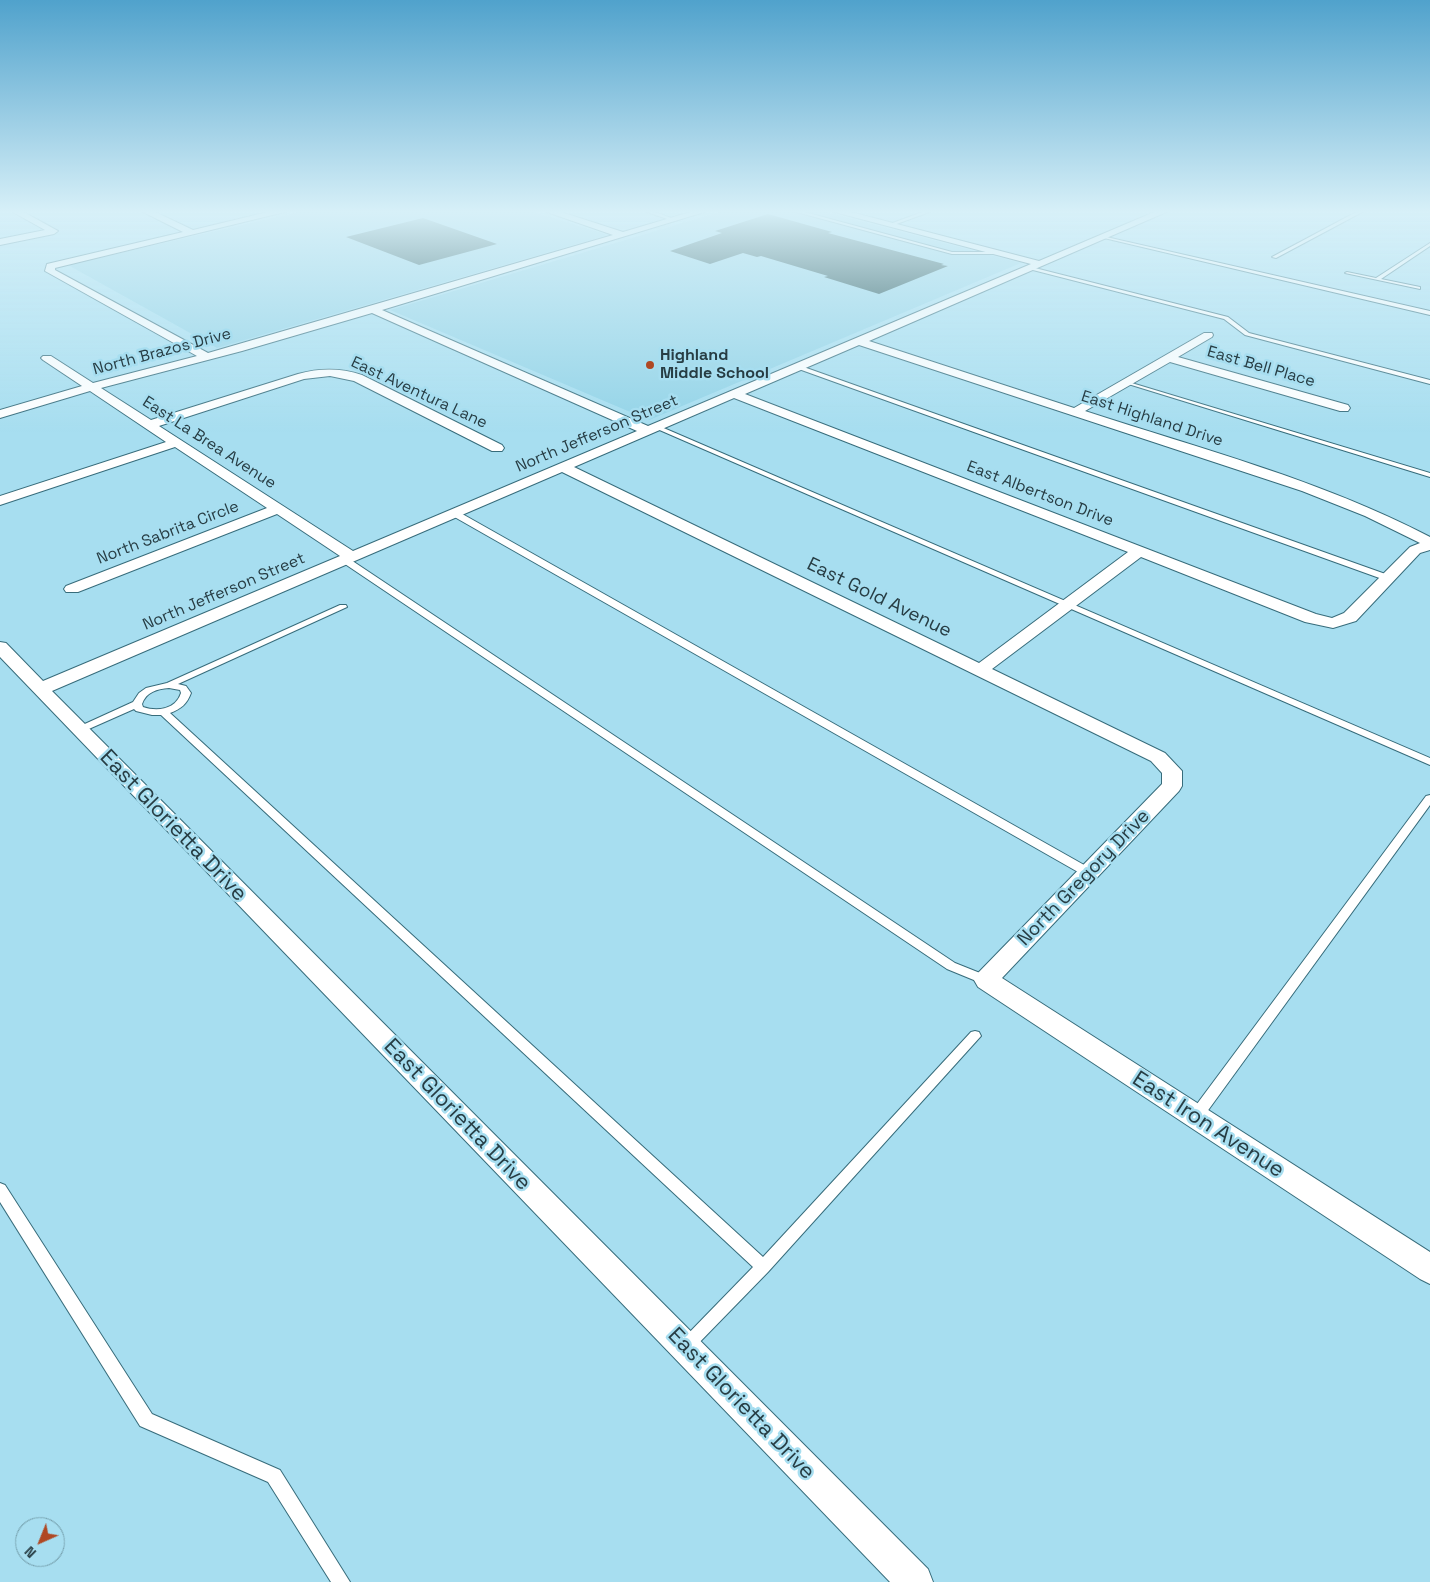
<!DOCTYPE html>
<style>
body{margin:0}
#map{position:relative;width:1430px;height:1582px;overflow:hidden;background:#a7def0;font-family:"Space Grotesk",sans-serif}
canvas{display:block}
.north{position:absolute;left:15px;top:1517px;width:50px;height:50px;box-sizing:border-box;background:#a7def0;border:1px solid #749eab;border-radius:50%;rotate:224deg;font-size:14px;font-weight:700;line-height:20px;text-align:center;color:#273d44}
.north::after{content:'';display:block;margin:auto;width:18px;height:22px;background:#af4823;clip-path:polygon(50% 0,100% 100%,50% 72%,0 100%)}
</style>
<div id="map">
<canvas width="1430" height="1582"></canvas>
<div class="north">N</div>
</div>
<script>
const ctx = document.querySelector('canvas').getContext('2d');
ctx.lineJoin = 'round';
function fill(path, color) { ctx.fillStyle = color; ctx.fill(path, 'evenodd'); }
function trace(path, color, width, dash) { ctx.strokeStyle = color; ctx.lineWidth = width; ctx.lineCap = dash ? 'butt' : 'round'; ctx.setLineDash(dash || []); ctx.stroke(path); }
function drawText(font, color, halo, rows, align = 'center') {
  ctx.font = font + ' "Space Grotesk",sans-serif'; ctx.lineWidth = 5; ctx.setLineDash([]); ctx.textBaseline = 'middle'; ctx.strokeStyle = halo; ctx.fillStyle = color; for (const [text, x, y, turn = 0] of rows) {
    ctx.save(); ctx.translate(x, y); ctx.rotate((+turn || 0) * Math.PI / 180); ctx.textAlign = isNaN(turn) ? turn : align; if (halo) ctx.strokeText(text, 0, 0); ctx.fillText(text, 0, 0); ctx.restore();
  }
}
fill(new Path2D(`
 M307,210H528L608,235L217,348L68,265Z
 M726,210H818L1021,263L649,420L390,310Z`), '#92d3e7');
fill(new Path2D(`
 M768,214L832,232L828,233L944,264L941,265L948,266L879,294L824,277L828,276L761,256L757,257L743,253L710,264L670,251L722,233L715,231Z
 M423,218L497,244L419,265L346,237Z`), '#0e3d3f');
const service = new Path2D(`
 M641,210H649L677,220L673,221Z
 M789,210H797L952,252H995L997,253L995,254H952Z
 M928,210H935L891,226L887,225Z
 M1360,210H1366L1276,258L1272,257Z
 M1102,236L1430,311V315L1104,238Z
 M1430,243V246L1381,279L1420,287V289L1345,273L1347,272L1376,278Z
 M1031,267L1228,317L1249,333L1430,380V384L1245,335L1224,319L1029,269Z
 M798,365L1391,576L1392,578L1388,580H1385L796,368L795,367Z
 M1125,381L1430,473V477L1125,383Z
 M655,426H659L1430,758V765L655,428Z
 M451,511H457L1093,870L1094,873L1093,876H1085L451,515Z
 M342,558H348L955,963L990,977L992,980L990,983L986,985L947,969L342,562Z
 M340,605H346L347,607L178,684L186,686L191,693C187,704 181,709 170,713L763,1257L971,1032L975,1031L979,1032L981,1036L768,1272L692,1350L687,1353L682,1350L679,1345L682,1340L753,1267L161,715H152L136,711L134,709L82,732L79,733L74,730L76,728L133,702L139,693L146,688L167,683ZM169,688L180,690L181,693C176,709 158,712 143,707L142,704C146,692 157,689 169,688Z
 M1430,795V805L1201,1120L1196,1122L1191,1120L1189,1116L1191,1112L1426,796Z
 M0,1183L5,1185L152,1414L280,1470L350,1582H331L268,1482L140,1426L0,1202Z`);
const minor = new Path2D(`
 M9,210H20L58,231L54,234L0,245V239L45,230Z
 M139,210H151L193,230L276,210H293L55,268V270L208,353L613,235L541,210H555L623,232L697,210H711L382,310L648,426L1031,264L827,210H843L1039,261L1159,210H1171L869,341L1074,408L1204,333H1212L1213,335L1212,337L1178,357L1348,405L1350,408L1348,411H1340L1170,362L1085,411C1201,449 1321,480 1430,537V550L1420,553L1356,621L1333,628L1305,622L1141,557L992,669L1165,753L1182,771V786L1179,791L1002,978L1430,1252V1284L1420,1279L978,987L974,980L978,973L1162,784V773L1151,761L562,472L52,691L928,1569L933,1582H890L0,657V642L6,643L43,681L340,556L277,514L78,592H66L64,589L66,586L267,508L175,447L0,505V496L166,442L90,391L0,418V410L82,386L43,360L41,358L43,356H51L93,383L197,356L45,271L47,264L183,232ZM372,313L637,431L353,551L159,426L304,379L330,376L354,381L492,451H502L504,448L502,445L362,375C341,368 320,368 298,374L151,420L101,388L242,351ZM859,345L1302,491L1365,516L1420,543L1410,547L1344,613L1332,618L1316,614L745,394ZM734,398L1128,552L979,663L574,467Z`);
trace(service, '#376c7b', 2);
trace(minor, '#376c7b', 2);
fill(service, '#fff');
fill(minor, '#fff');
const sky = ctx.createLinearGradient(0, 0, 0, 432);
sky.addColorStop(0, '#50a2cc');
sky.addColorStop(0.49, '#d7f0f8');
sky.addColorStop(1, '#d7f0f800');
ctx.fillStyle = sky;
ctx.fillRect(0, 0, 1430, 432);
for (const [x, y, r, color] of [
 [650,365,5,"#af4823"]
]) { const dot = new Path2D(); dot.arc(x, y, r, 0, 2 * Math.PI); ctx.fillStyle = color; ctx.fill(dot); trace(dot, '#a7def0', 2); }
drawText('16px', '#273d44', '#a7def0', [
 ["North Brazos Drive",162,352,-15],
 ["East Bell Place",1261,367,16],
 ["East Aventura Lane",419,393,25],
 ["East Highland Drive",1152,419,18],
 ["North Jefferson Street",597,434,-23],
 ["East La Brea Avenue",209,443,33],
 ["East Albertson Drive",1040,494,21],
 ["North Sabrita Circle",168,533,-21],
 ["North Jefferson Street",224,592,-23]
]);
drawText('bold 16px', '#273d44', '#a7def0', [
 ["Highland",660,356],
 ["Middle School",660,374]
], 'left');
drawText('19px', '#273d44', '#a7def0', [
 ["East Gold Avenue",879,598,26],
 ["North Gregory Drive",1084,878,-46]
]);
drawText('22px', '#273d44', '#a7def0', [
 ["East Glorietta Drive",173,826,46],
 ["East Glorietta Drive",457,1115,46],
 ["East Iron Avenue",1208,1125,33],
 ["East Glorietta Drive",741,1404,46]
]);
</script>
